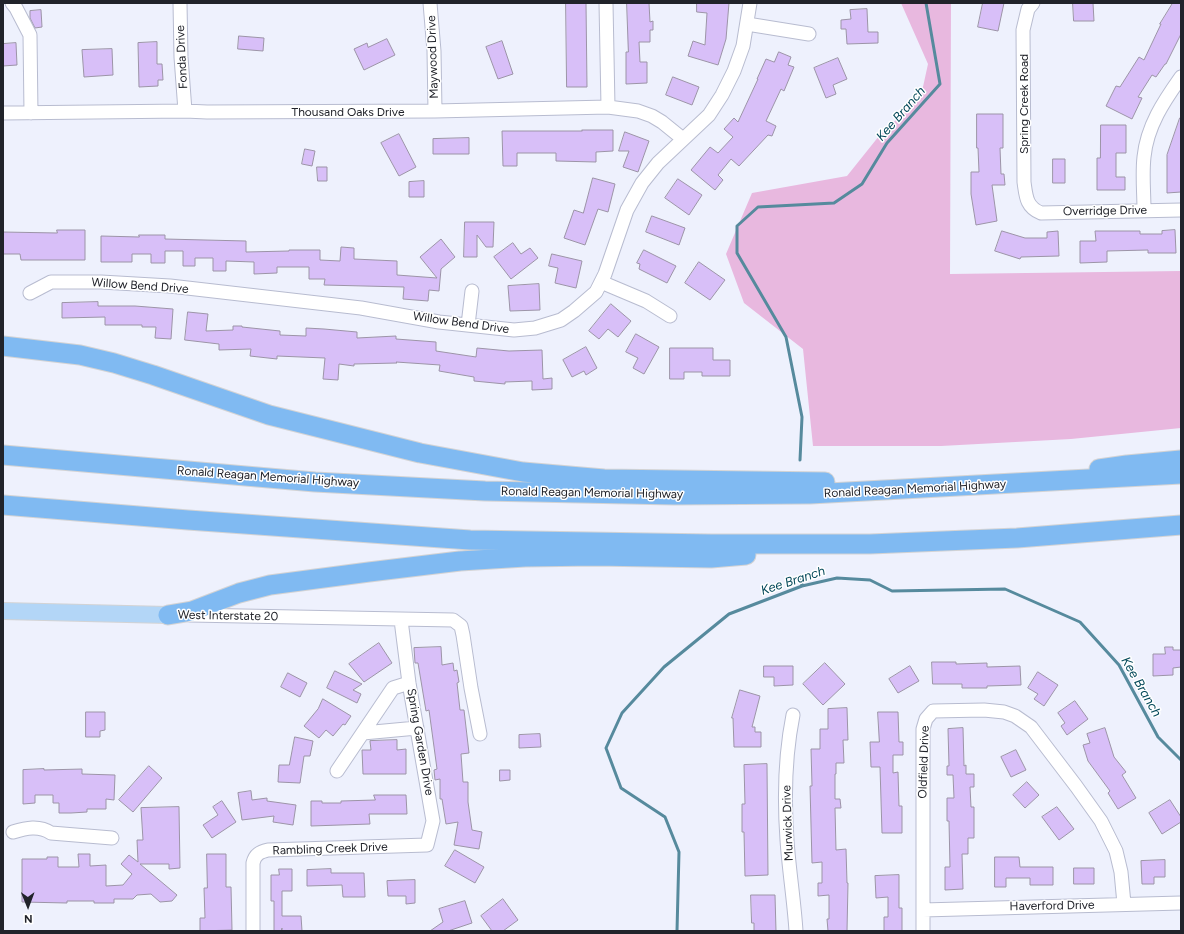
<!DOCTYPE html>
<style>
body{margin:0}
#map{position:relative;width:1184px;height:934px;overflow:hidden;background:#eef1fd;font-family:Figtree,sans-serif}
canvas{display:block}
.frame{position:absolute;inset:0;border:4px solid #21232a;pointer-events:none}
.north{position:absolute;left:8px;top:886px;width:40px;height:40px;-webkit-text-stroke:3px #fff;paint-order:stroke;rotate:179deg;font-size:11px;font-weight:700;line-height:16px;text-align:center;color:#21232a}
.north::after{content:'';display:block;margin:auto;width:14px;height:18px;background:#21232a;clip-path:polygon(50% 0,100% 100%,50% 72%,0 100%)}
</style>
<div id="map">
<canvas width="1184" height="934"></canvas>
<div class="frame"></div>
<div class="north">N</div>
</div>
<script>
const ctx = document.querySelector('canvas').getContext('2d');
ctx.lineJoin = 'round';
function fill(path, color) { ctx.fillStyle = color; ctx.fill(path, 'evenodd'); }
function trace(path, color, width, dash) { ctx.strokeStyle = color; ctx.lineWidth = width; ctx.lineCap = dash ? 'butt' : 'round'; ctx.setLineDash(dash || []); ctx.stroke(path); }
function drawText(font, color, halo, rows, align = 'center') {
  ctx.font = font + ' Figtree,sans-serif'; ctx.lineWidth = 3; ctx.setLineDash([]); ctx.textBaseline = 'middle'; ctx.strokeStyle = halo; ctx.fillStyle = color; for (const [text, x, y, turn = 0] of rows) {
    ctx.save(); ctx.translate(x, y); ctx.rotate((+turn || 0) * Math.PI / 180); ctx.textAlign = isNaN(turn) ? turn : align; if (halo) ctx.strokeText(text, 0, 0); ctx.fillText(text, 0, 0); ctx.restore();
  }
}
fill(new Path2D(`
 M901,3H951L950,274L1181,271V428L1071,439L941,446H813L803,349L744,303L726,254L752,193L847,176L879,136L921,96L928,64Z`), '#e8b8df');
trace(new Path2D(`
 M800,460L802,417L786,337L737,253V226L758,207L834,203L862,184L887,143L940,84L926,3
 M801,577L802,586
 M677,931L679,852L665,817L621,788L606,748L622,713L664,667L729,614L802,586L837,578L870,580L892,591L1005,589L1080,622L1119,665L1158,737L1181,760`), '#568a9d', 3);
const building = new Path2D(`
 M566,3H586L587,87H567Z
 M627,3H649L650,22L653,21V30H650V42H639L640,62H647V83L626,84V52H628Z
 M697,3H729L726,39L718,65L688,56L693,41L705,45L707,13L697,12Z
 M983,3H1004L998,31L978,27Z
 M1073,3H1093L1094,21H1074Z
 M1173,3H1181V34L1166,64H1165L1156,77L1152,75L1138,97L1142,98L1132,119L1106,106L1116,86L1120,87L1139,57L1144,60L1161,24H1160Z
 M867,9L868,32H878V43L847,44L846,29H841V20L851,19L850,10Z
 M41,10L42,27L35,28L30,18V11Z
 M239,36L264,38L263,51L238,49Z
 M387,39L395,55L364,70L354,49L367,43L368,47Z
 M502,41L513,74L498,79L486,47Z
 M157,42V64H162L163,80H158V86L139,87L138,43Z
 M16,43L17,65L3,66V44Z
 M112,49L113,75L84,77L82,50Z
 M779,52L791,57L788,65L794,67L784,91L781,89L766,121L776,126L772,136L768,135L739,166L731,159L718,175L723,180L715,190L691,170L710,147L718,153L733,137L724,129L734,118L738,122L758,79H757L766,59L774,62Z
 M838,58L847,79L833,85L836,94L826,98L814,68Z
 M673,77L699,87L692,105L666,95Z
 M977,114H1003V148H1000L1001,174H1004L1005,185H992L997,221L976,225L971,194V172H979L978,148H977Z
 M1180,118H1181V192L1167,193V155Z
 M1101,125H1126V153H1116V177H1125V190H1097V158H1100Z
 M582,130H613V151L596,152V162L556,161V153H517V166H503L502,131H582Z
 M625,132L649,141L638,172L623,167L629,151H619Z
 M399,134L416,167L399,176L381,143Z
 M469,138V154H433V139Z
 M305,149L315,151L312,166L302,164Z
 M1053,159H1065V183H1053Z
 M317,167H327V181H318Z
 M593,178L615,184L608,212L598,209L585,245L564,238L574,210L583,213Z
 M678,179L702,195L689,215L665,198Z
 M424,181V197H409V182Z
 M652,216L685,228L679,245L646,232Z
 M465,222H494L493,247H486L477,235V257H464Z
 M57,230H85V260H21L20,254H3V232L57,233Z
 M1175,230L1176,253H1148V250L1107,251V262L1080,263V241H1096L1095,231H1140V234H1162V231Z
 M1002,231L1025,238H1047V232L1058,231L1059,256L1021,257L1020,259L995,251Z
 M139,235H165V239L246,241V252L289,251V250H320V260L340,261L341,247L354,248V259L397,261V275L437,278L420,257L441,239L455,257L441,269L439,291L429,290L428,301L403,299L404,287L324,285L325,279H309V267H277V273L254,274V262L226,261V271H213V258H195V266H183V251H165V263H151V254H132V262H101V236L139,237Z
 M513,243L521,254L530,248L538,258L511,279L494,257Z
 M644,250L676,266L667,283L639,269L640,264L637,263Z
 M552,254L582,261L576,288L555,283L558,268L549,266Z
 M699,262L725,280L710,300L685,283Z
 M539,284L540,310L510,311L508,286Z
 M98,302V306H135L173,309L171,339L155,338L156,327H142V325H105V317L62,318V303Z
 M611,304L631,321L618,337L608,329L599,339L589,331Z
 M188,312L208,314L206,331L233,330V326H242V327L280,331V335L306,336V328L324,329L357,332V338L396,336V339L436,342V351L476,357L477,348L509,351L542,350L543,379L552,378V389L532,390V381L505,382V384L474,381V377L439,371L440,365L396,362L397,363L354,364V366L339,364L338,380L323,379L325,358L277,356V359L250,356L251,349L219,350V344L185,340Z
 M636,334L659,347L644,374L633,368L638,358L626,352Z
 M586,347L597,368L586,375L584,371L572,377L563,360Z
 M670,348H713V360H730V376H702V372H684V379H670Z
 M379,643L392,663L364,682L349,664Z
 M441,647L442,665L453,663L454,671L457,670L459,682L457,683L460,710H464L469,753L461,754L463,782H468V802L472,830L482,832L479,849L454,845L458,822L446,824L442,799H440V779L435,780L434,770L437,769L429,710L426,711L418,663H415L414,648Z
 M1165,647H1173V650H1181V667L1173,668V675L1153,676V654H1165Z
 M932,662H956V664L987,663V667L1020,666L1021,685L987,686V688H962V684H933Z
 M825,663L845,684L823,705L803,684Z
 M764,666H793V685L774,686V677H764Z
 M910,666L919,681L898,693L889,679Z
 M335,671L362,684L353,690L361,694L357,703L327,688Z
 M1038,672L1058,685L1044,706L1034,699L1038,694L1028,688Z
 M288,673L307,683L300,697L281,687Z
 M740,690L760,696L752,727H755V732H761V747H734L733,718H732Z
 M323,699L351,716L345,725L343,724L333,736L326,730L319,738L304,726L318,709Z
 M1075,701L1088,719L1067,735L1061,726L1065,723L1058,713Z
 M847,708L848,740H843L844,763H836V774H835V799H840L841,808H835L836,850L846,849L847,883H848L847,931H828L827,919H829V895L818,896V883H822V862L812,863L810,786H812L811,749H820V729H828V709Z
 M86,712H105V730L100,731V737H86Z
 M878,712H898L899,742H903V755H893V773L898,772L899,806H902V833H882L880,767H871L870,742H879Z
 M963,728L964,766L966,765V774H974V787H970L971,807H974V838H968V854H962L963,889L945,890V867H950L949,821H947V798H954L953,775H947V766H949L948,729Z
 M1105,728L1114,757L1126,772L1122,775L1136,798L1118,809L1108,793L1110,791L1088,761L1083,745L1090,743L1087,734Z
 M540,734L541,747L519,748V735Z
 M295,737L313,741L310,756H304L300,783L278,782L279,765H289Z
 M397,740V750L406,749V774H363L362,750H371L370,741Z
 M1016,750L1026,770L1011,777L1001,757Z
 M767,764L768,875L745,876L744,832H742V804H745L744,765Z
 M149,766L162,778L133,812L119,800Z
 M44,769V770L82,769V774L115,775L114,800L106,799V809H87V812L71,813H59V803H53V795H35V803L23,804V770Z
 M500,770H510V780L500,781Z
 M1027,782L1039,795L1025,808L1013,795Z
 M251,791L252,800L267,798V801L296,805L293,825L273,822L274,816L242,820L238,793Z
 M374,795H406L407,814H369L370,824L311,826V801H322V803H341V801L375,800Z
 M1170,800L1181,817V822L1162,834L1149,813Z
 M222,801L236,822L212,838L203,825L218,815L213,807Z
 M179,807L180,868L169,869V864H140L177,895L172,901L160,902L151,894L137,895L133,899H114V903H94V901H67V903L22,902V859H47V857H58V867H79L78,854H90V866L106,865V886L123,885L132,874L121,864L129,855L138,862L137,840H143L141,808Z
 M1057,807L1074,829L1059,840L1042,817Z
 M455,850L484,867L475,883L445,866Z
 M207,854H226V887H231L232,930L200,931V918H205L204,888H207Z
 M995,857H1019L1020,867H1053V885H1030V878H1006V887H995Z
 M1165,860V877H1154V884H1142L1141,861Z
 M1074,868H1094V884H1074Z
 M279,869H292V891H282V916H301L302,931H282V928L281,931H274V901H271V875H279Z
 M331,869V873H364L365,897H343L342,885L307,886V870Z
 M899,875V908H902V931H884V917H888V897L876,898L875,876Z
 M415,880V903L406,904V896H388L387,881Z
 M751,895H775L776,931H754V923H752Z
 M503,899L518,920L503,931H492L481,916Z
 M465,901L472,923L448,931H430L443,922L439,909Z`);
fill(building, '#d8bff8');
trace(building, '#9c94a7', 1);
const minor = new Path2D(`
 M12,3L16,8L30,35L31,113
 M180,3L181,57L185,111
 M430,3L434,51L435,111
 M606,3L608,107
 M1033,3L1028,9L1023,30L1024,182C1026,196 1026,207 1041,213L1181,210
 M747,24L809,34
 M3,113L185,111L207,112L435,111L608,107L638,111L652,116L662,122L683,139
 M1144,210C1144,193 1142,174 1144,157C1147,126 1164,101 1181,77
 M601,282L646,301L670,316
 M30,293L51,282H101L170,286L361,308L439,322L514,330L535,328L561,320L574,311L596,292L605,274L627,210L642,183L658,163L709,115L722,95L734,71L743,46L750,3
 M468,325L472,291
 M190,615L453,620L461,626L463,635L471,688L480,734
 M793,715C785,755 784,798 787,840C789,870 794,900 796,931
 M363,733L417,728
 M337,771L393,688L409,683
 M13,832C26,828 39,825 51,833L112,838
 M923,910L1181,903
 M253,931V863C255,854 260,852 268,850L427,845L433,821L409,683L401,620
 M923,931V729L926,719L933,711L984,710L1004,712L1015,716L1031,727L1076,786L1101,821L1116,851L1121,872L1124,904`);
const major = new Path2D(`
 M3,611L168,615`);
const highway = new Path2D(`
 M3,346L80,355L114,363L153,375L269,415L420,453L523,472L604,479L825,482
 M3,455L315,482L485,491L674,495L810,494L1181,474
 M1099,469L1127,465L1181,460
 M3,505L188,520L470,540L711,544H870L1017,538L1181,525
 M168,615L192,611L239,593L270,585L369,572L460,561L525,557L595,556L711,558L746,555`);
trace(minor, '#b8bcd0', 15);
trace(major, '#d3d3d4', 18);
trace(highway, '#d3d3d4', 21);
trace(minor, '#fff', 13);
trace(major, '#b3d6f7', 16);
trace(highway, '#80baf2', 19);
drawText('12px', '#21232a', '#fff', [
 ["Fonda Drive",182,57,-93],
 ["Maywood Drive",433,57,-92],
 ["Spring Creek Road",1024,104,-90],
 ["Thousand Oaks Drive",348,112],
 ["Overridge Drive",1105,211,-1],
 ["Willow Bend Drive",140,286,4],
 ["Willow Bend Drive",461,323,8],
 ["Ronald Reagan Memorial Highway",268,477,4],
 ["Ronald Reagan Memorial Highway",915,489,-3],
 ["Ronald Reagan Memorial Highway",592,493,1],
 ["West Interstate 20",228,616,1],
 ["Spring Garden Drive",420,742,80],
 ["Oldfield Drive",924,762,-88],
 ["Murwick Drive",788,823,-92],
 ["Rambling Creek Drive",330,849,-2],
 ["Haverford Drive",1052,906,-1]
]);
drawText('italic 13px', '#064a5b', '#fff', [
 ["Kee Branch",901,114,-49],
 ["Kee Branch",793,581,-18],
 ["Kee Branch",1141,687,60]
]);
</script>
